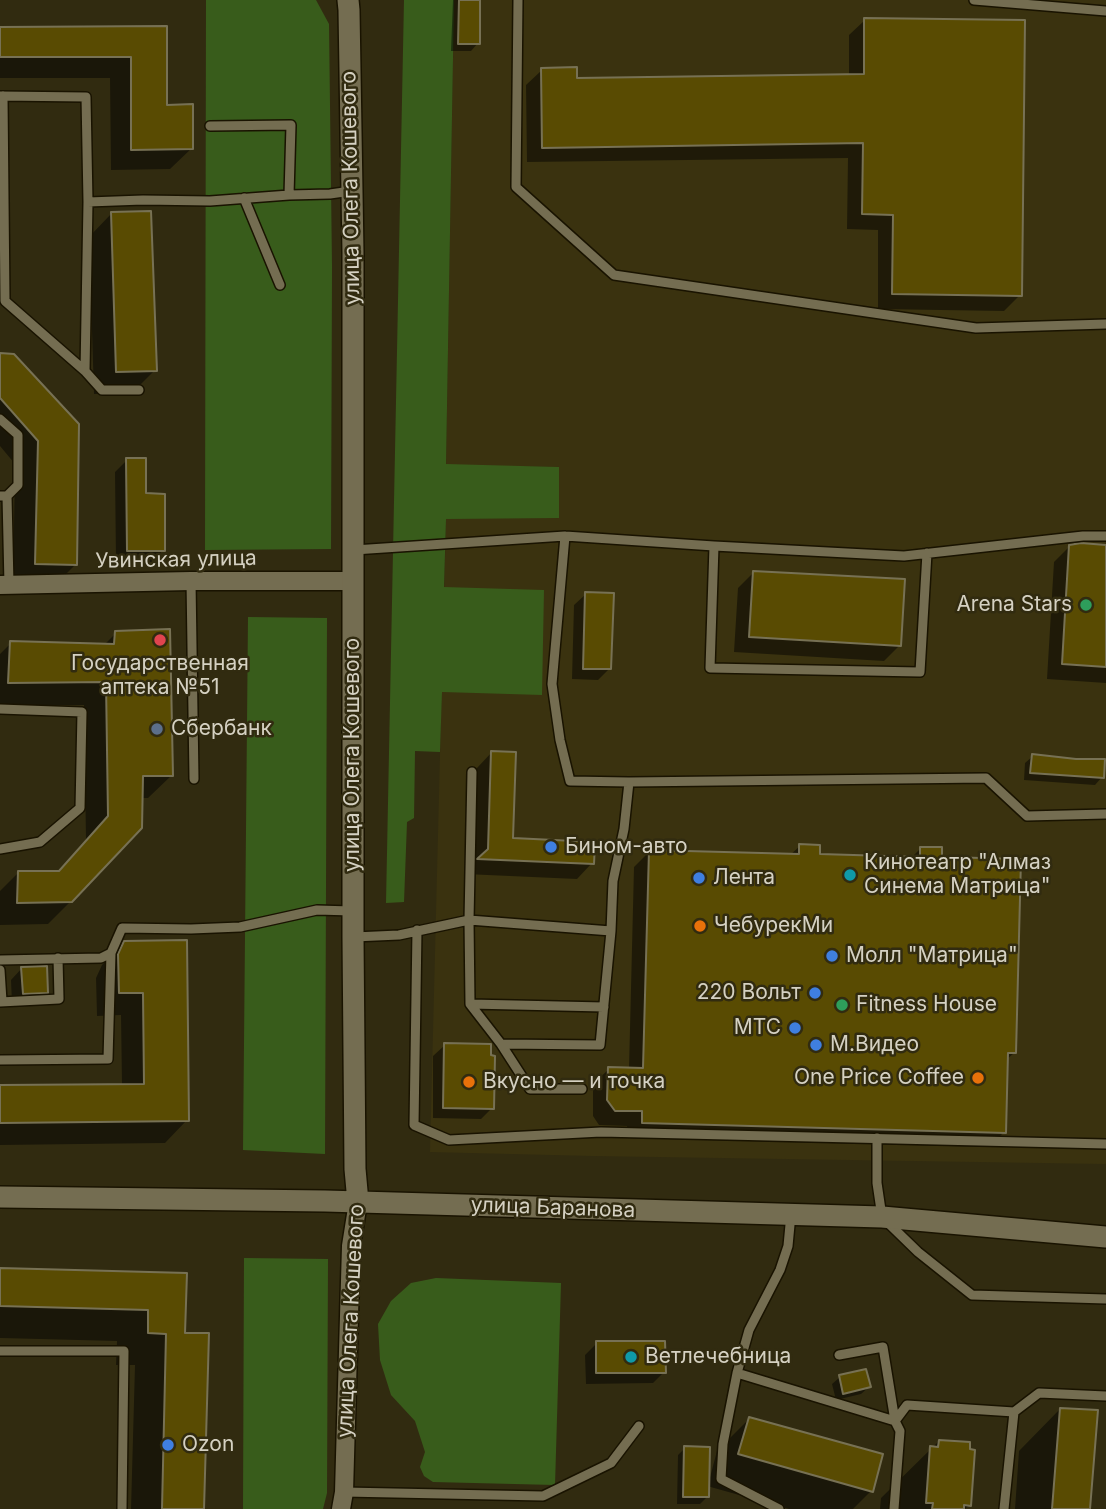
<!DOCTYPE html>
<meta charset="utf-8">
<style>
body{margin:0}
canvas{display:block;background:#312b10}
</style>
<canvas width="1106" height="1509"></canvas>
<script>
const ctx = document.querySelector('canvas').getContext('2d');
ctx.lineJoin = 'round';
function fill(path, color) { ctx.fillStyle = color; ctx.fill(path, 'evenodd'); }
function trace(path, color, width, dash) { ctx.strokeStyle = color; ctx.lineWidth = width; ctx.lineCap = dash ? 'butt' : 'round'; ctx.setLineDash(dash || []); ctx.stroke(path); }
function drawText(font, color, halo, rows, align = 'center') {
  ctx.font = font + ' Inter,sans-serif'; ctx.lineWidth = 5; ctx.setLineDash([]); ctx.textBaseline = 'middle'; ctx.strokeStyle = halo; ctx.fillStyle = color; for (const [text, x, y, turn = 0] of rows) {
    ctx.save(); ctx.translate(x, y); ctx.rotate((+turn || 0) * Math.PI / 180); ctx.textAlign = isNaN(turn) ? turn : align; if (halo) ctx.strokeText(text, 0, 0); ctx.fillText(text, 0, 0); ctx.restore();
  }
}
fill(new Path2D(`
 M454,0H1106V1164L594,1156L430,1152L446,518H558L559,467L446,465Z`), '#3a320f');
fill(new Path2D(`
 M206,0H316L329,24L332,267L331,549L205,550Z
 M404,0H454L446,464L559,467V518L446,519L444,587L544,590L542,695L442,692L440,752L415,751L414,818L407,822L404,902L386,903Z
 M248,617L327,618L325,1154L243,1150Z
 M244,1258L328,1259L327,1493L323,1509H243Z
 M436,1278L561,1283L555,1485L433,1482L424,1476L420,1467L425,1452L415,1421L391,1395L380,1360L378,1324L391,1301L411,1283Z`), '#385c1b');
fill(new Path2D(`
 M453,0H478V43L471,51H451Z
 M865,20L1020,295L1004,311L878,309V230L847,229L848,158L527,162L526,85L542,70L576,80L849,76V35Z
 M0,28H165V107L192,148L170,169L111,170L110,78H0Z
 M111,214L155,370L132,393L94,394L89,237Z
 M0,355H13L75,565L53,587L13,586L15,464L0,446Z
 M127,460L163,550L152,562H116L115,472Z
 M1070,546L1106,547V683L1047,679L1054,562Z
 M753,573L900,645L884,661L734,652L738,588Z
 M586,594L610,668L598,680L572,679L574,605Z
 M116,633L171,776L148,798H141L71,901L48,924L0,925V891L18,873L57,872L86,841L84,705H0V654L11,643L104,645Z
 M492,752L511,840L592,863L577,879L465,874L473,866L477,768Z
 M1033,756L1102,777L1095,785L1024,780L1025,763Z
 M800,846L818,856L911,858L921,848L940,858L1014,1053L1006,1060L1004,1132L989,1147L627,1138V1126L599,1125L593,1116V1084L609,1069H629L634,867L649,852L790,855Z
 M125,942H186L187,1120L165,1143L0,1145V1087L122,1086L121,1015L97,1016L96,978L102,965Z
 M22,968L45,992L34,1003L12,1004L11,980Z
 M445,1045L492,1108L481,1119L433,1118V1056Z
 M0,1270L185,1274L184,1335L203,1509H131L135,1365H116L117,1341L0,1338Z
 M597,1343L664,1372L653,1383L586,1384L585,1355Z
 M840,1377L869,1387L861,1394L836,1400L832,1384Z
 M1060,1409L1089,1509H1015L1019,1451Z
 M749,1419L871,1491L853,1509H789L707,1486V1497L700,1504H677L678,1455L685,1448L709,1481L717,1451Z
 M939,1441L969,1505L965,1509H880L881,1498Z`), '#0007');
const building = new Path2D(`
 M459,0H480V44H458Z
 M864,18L1025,20L1022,296L892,294L893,215L862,214L863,143L542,148L541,68L577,67V78L864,74Z
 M167,26V105L193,104V149L131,150V57H0V27Z
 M151,211L157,371L116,372L111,212Z
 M0,353L14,354L79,424L77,565L35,564L38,441L0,398Z
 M126,458H146V493L165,494V551H127Z
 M1081,543L1106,545V667L1062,664L1069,545Z
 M753,571L905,579L901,646L749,637Z
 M585,592L614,593L611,669H583Z
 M170,629L173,776H143L142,828L72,902L17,903L18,871H59L108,816L106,682L8,683L10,641L114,644L115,631Z
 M491,751L516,752L513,838L595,842L594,864L477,859L488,849Z
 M1032,754L1076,759H1105L1104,778L1030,773Z
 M799,844L820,845V854L920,857V847H942V857L1021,859L1016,1053H1008L1006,1133L642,1123V1111H615L607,1100L608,1067L643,1068L649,850L799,854Z
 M187,940L189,1121L0,1123V1085L144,1084L143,993H119L118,954L124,941Z
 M47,966L48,993L23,994L21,967Z
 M444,1043L491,1044V1055L495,1056L494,1109L443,1108Z
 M0,1268L187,1273L185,1333H209L204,1509H162L166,1334L148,1333V1310L0,1306Z
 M596,1341H665L666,1373H596Z
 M866,1369L871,1387L843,1394L839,1375Z
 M1060,1408L1098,1410L1090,1509H1052Z
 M749,1417L883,1454L873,1492L738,1454Z
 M939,1440L970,1442V1449L975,1450L971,1506L964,1505V1509H932L933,1503H926L930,1446L938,1447Z
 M684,1446L710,1447L709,1497H683Z`);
fill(building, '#594b02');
trace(building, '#777154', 2);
const lane = new Path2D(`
 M518,0L516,187L614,275L976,328L1106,324
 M974,0L1106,11
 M0,96L86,97L88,202L143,200L210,201L289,195L330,194L351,191
 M3,96L5,301L85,371L102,390H139
 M210,126L291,125L289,195
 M244,198L280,285
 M85,371L88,202
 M0,419L18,435V485L7,496H0
 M7,496L9,585
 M565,536L552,684L560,740L570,781L629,782
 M714,546L710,668L920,672L927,553
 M354,550L565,536L714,546L904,556L1083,536H1106
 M191,581L194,779
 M0,709L82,712L80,808L40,842L0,849
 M472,772L469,920L470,1004L501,1044L600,1045L611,931
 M417,930L414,1125L449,1140L601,1132L1106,1144
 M354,937L399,935L469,920L611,931L613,881L624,829L629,782L986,778L1027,816L1106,814
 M0,960L101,958L111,953L122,928L191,929L240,927L317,910L352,911
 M0,970L2,1001
 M0,1002L59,999L58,958
 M470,1004L604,1007
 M501,1044L530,1089H582
 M0,1060L108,1059L111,953
 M877,1138V1183L882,1217L918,1252L972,1295L1106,1299
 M0,1351H124L122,1509
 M839,1355L883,1347L895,1421
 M737,1373L895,1421L900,1431L894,1509
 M895,1421L907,1405L1014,1412
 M344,1492L543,1496L611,1463L639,1426
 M779,1509L721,1479L723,1444L737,1373L749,1330L780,1270L788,1246L791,1214
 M1004,1509L1014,1412L1039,1393L1106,1396`);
const street = new Path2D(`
 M0,585L191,581H352
 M341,1509L344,1492L351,1246L358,1202`);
const secondary = new Path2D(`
 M348,0L349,10L353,253V937L355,1169L358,1202
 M0,1197L325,1201L882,1217L1106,1237`);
trace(lane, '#191300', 12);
trace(street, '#191300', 21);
trace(secondary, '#191300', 24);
trace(lane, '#746d51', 9);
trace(street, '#746d51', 18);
trace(secondary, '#746d51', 21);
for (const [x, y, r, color] of [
 [1086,605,7,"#2e9e5b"],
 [160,640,7,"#e0444e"],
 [157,729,7,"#5c6f8a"],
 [551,847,7,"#3f7fe0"],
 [850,875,7,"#0f9aa8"],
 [699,878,7,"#3f7fe0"],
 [700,926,7,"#e8710a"],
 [832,956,7,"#3f7fe0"],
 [815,993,7,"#3f7fe0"],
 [842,1005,7,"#2e9e5b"],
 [795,1028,7,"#3f7fe0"],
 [816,1045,7,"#3f7fe0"],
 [978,1078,7,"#e8710a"],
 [469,1082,7,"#e8710a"],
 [631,1357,7,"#0f9aa8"],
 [168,1445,7,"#3f7fe0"]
]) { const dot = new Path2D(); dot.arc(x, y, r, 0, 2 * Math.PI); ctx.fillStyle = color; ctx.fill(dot); trace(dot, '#312b10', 2.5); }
drawText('21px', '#d5d1c2', '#312b10', [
 ["улица Олега Кошевого",351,188,-91],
 ["Увинская улица",176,560,-1],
 ["улица Олега Кошевого",353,755,-90],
 ["улица Баранова",553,1208,2],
 ["улица Олега Кошевого",351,1321,-87]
]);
drawText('21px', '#d5d1c2', '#312b10', [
 ["Arena Stars",1072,605,"right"],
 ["Государственная",160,664,"center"],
 ["аптека №51",160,688,"center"],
 ["Сбербанк",171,729],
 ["Бином-авто",565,847],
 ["Кинотеатр \"Алмаз",864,863],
 ["Синема Матрица\"",864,887],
 ["Лента",713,878],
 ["ЧебурекМи",714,926],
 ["Молл \"Матрица\"",846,956],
 ["220 Вольт",801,993,"right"],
 ["Fitness House",856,1005],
 ["МТС",781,1028,"right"],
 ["М.Видео",830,1045],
 ["One Price Coffee",964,1078,"right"],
 ["Вкусно — и точка",483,1082],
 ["Ветлечебница",645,1357],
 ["Ozon",182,1445]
], 'left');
</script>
